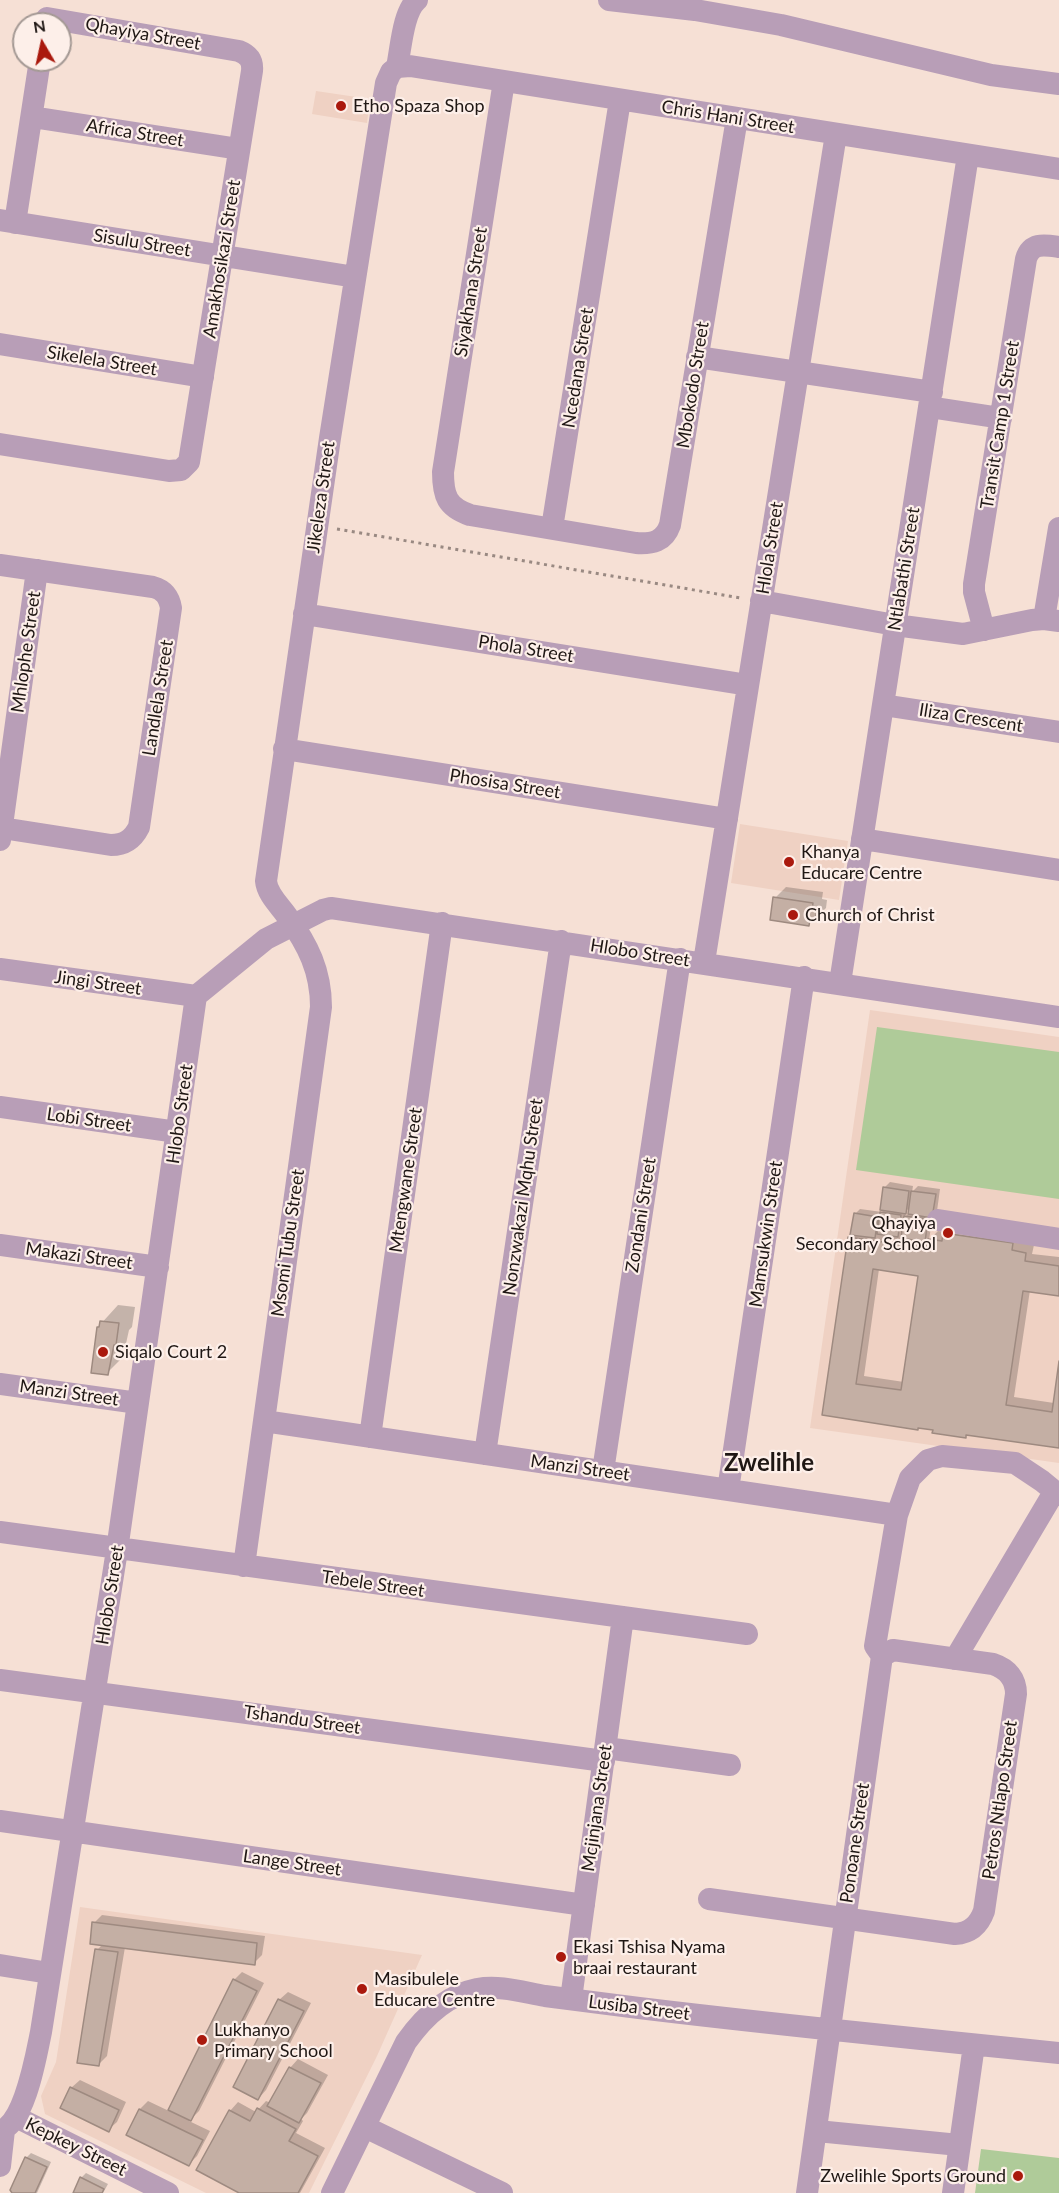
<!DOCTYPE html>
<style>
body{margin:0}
#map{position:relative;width:1059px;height:2193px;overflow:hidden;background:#f6e0d5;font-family:Lato,sans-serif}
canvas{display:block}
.north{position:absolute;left:12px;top:12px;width:60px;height:60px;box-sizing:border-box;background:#fdefe9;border:2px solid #a49994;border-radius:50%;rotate:351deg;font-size:16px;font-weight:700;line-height:24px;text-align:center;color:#1f1714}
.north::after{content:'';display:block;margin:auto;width:21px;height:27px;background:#aa190d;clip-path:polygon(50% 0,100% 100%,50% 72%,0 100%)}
</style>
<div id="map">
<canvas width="1059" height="2193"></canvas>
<div class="north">N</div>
</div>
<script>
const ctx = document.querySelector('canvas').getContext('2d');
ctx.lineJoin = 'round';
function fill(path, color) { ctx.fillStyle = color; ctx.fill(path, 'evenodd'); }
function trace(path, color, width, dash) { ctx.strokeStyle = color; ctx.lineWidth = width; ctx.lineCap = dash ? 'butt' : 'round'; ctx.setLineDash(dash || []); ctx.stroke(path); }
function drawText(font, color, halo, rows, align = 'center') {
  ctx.font = font + ' Lato,sans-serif'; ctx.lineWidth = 4.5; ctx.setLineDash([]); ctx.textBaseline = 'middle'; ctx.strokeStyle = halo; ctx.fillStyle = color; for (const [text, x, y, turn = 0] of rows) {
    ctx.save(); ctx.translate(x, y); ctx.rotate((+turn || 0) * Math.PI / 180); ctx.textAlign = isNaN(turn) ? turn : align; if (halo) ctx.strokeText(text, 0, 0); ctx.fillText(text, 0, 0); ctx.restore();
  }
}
fill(new Path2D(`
 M316,91L370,99L367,123L312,114Z
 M740,824L848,841L839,900L731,883Z
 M870,1010L1059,1037V1463L810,1428Z
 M80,1907L422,1955L377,2056L309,2193H206L45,2114L41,2096L56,2062Z`), '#efd1c3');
fill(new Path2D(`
 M877,1027L1059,1052V1199L856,1170Z
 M981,2149L1059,2158V2193H975Z`), '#afcb99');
fill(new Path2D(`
 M786,887L823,892L822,899L827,900L826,908L809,924L775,898Z
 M890,1182L913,1186L912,1192L918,1186L940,1189L937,1211L933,1215L929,1240L938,1231L1034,1245L1032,1254L1059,1257V1295L1030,1290L1014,1397L1054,1403L1059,1372V1446L968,1433L965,1436L934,1429L824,1413L849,1237L852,1234L855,1214L860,1209L882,1212L885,1209L884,1188ZM911,1206L910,1212L905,1217L906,1211ZM879,1269L919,1275L904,1382L864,1376Z
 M118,1305L135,1307L132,1327L129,1330L123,1357L107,1373L98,1327Z
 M102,1915L265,1936L262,1955L254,1963L125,1947L107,2056L99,2064L97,1950L103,1944L94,1923Z
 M242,1972L264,1983L199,2111L189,2121L210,2131L197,2156L189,2164L128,2135L140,2109L148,2101L169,2111L234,1980Z
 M288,1992L311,2003L266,2090L258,2099L279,2000Z
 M298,2059L328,2075L307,2113L301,2119L303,2121L296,2133L325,2148L300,2193H243L198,2169L230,2111L238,2102L256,2112L266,2101L271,2103L290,2068Z
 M80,2080L126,2102L117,2122L108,2130L71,2088Z
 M31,2153L51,2162L37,2193H13L26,2158Z
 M86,2173L108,2184L103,2193H74L81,2178Z`), '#0003');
const building = new Path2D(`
 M773,897L813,903L812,910L817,911L815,920L810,919L809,926L770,920Z
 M883,1187L909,1191L906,1214L880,1210Z
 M911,1191L936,1194L932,1218L908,1214Z
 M880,1212L901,1215L898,1237L877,1234Z
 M854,1213L878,1217L875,1238L850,1235Z
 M904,1216L928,1219L925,1242L901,1238Z
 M943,1233L1013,1243L1012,1250L1026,1253L1025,1261L1059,1266V1296L1023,1291L1006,1405L1052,1412L1059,1361V1448L966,1435V1438L932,1433L933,1430L918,1428V1430L822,1415L848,1237L927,1248L928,1239L942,1241ZM873,1269L918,1276L901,1390L856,1384Z
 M100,1321L119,1323L116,1345H114L108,1375L91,1373L97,1327H99Z
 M92,1922L257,1943L255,1965L90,1944Z
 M95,1949L118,1952L99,2066L77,2063Z
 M233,1979L257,1991L191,2121L168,2110Z
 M278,1999L304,2011L258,2100L233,2087Z
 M289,2067L321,2083L299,2123L267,2106Z
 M70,2087L119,2110L109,2132L60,2108Z
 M257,2108L296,2129L289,2141L318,2156L298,2193H239L196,2170L229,2110L250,2121Z
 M139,2109L203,2140L189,2166L126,2135Z
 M25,2157L47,2167L35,2193H12L10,2190Z
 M80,2177L104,2189L102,2193H73Z`);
fill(building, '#c4afa4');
trace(building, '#9e8a80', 1.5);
trace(new Path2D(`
 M337,529L741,598`), '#998982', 3, [3, 4.5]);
trace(new Path2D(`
 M609,0L695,10L781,25L991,75L1059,84
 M397,67L410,66L1059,169
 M397,67C401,48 403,12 417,0
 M504,81L443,472C443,496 447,507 470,515L636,543C652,544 664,542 670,525L737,118
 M32,117L239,149
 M0,220L355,277
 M15,223L40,60
 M0,344L203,377
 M697,357L932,392
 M929,407L1001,418
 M0,444L169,471L181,470L189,462L252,71C253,61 249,55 239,51L47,18
 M552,528L620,100
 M0,565L153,587C164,590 169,596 171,608L139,827C133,839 125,845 111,845L2,828
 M761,601L895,625L963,634L1032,620L1044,619L1059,621
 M304,614L748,685
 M1044,619L1059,528
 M984,630L974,592V584L1026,259C1031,242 1045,245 1059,247
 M883,705L1059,732
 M284,749L727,819
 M862,839L1059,870
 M0,840L37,570
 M704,962L836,134
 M0,969L196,996
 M840,983L968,155
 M0,1107L177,1132
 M938,1220L1059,1239
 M0,1245L158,1267
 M0,1384L138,1403
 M264,1421L897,1515
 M370,1437L442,923
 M485,1454L561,941
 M603,1471L680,959
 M728,1490L804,977
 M0,1532L747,1634
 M244,1566L321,1007C321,971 308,945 287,916C280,906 267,894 266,881L330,438L386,83L391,72L397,67
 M882,1656L875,1646L897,1515L910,1478L928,1460L942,1456L1015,1463L1042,1481L1059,1495
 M955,1659L1054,1492
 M0,1680L604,1761
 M606,1748L730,1765
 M0,1821L584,1905
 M709,1899L955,1934C970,1933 979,1925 984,1911L1016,1694C1016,1679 1008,1669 993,1664L893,1650L882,1656
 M0,1965L49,1973
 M571,1999L623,1617
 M16,2117L168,2193
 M365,2127L502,2193
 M0,2131C25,2123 36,2056 41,2032L117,1550L196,996L266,939L323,910L331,908L1059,1017
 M817,2131L959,2145
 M0,2166L4,2130
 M332,2193L406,2042C423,2018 447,1995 477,1989C500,1985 522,1992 545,1996C576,2000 608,2004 639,2008C779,2025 919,2039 1059,2053
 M807,2193L882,1656
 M953,2193L974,2045`), '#b89eb7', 22);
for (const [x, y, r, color] of [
 [341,106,6,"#aa190d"],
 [789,862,6,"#aa190d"],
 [793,915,6,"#aa190d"],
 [948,1233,6,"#aa190d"],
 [103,1352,6,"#aa190d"],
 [561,1957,6,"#aa190d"],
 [362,1989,6,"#aa190d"],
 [202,2040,6,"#aa190d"],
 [1018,2176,6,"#aa190d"]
]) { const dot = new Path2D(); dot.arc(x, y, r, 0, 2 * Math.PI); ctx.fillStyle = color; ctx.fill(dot); trace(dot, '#fdefe9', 2); }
drawText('18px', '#1f1714', '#fdefe9', [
 ["Qhayiya Street",143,34,10],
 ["Chris Hani Street",728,117,9],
 ["Africa Street",135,133,9],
 ["Sisulu Street",142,243,9],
 ["Amakhosikazi Street",222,259,-81],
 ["Siyakhana Street",471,292,-81],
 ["Sikelela Street",102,361,9],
 ["Ncedana Street",578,368,-81],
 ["Mbokodo Street",693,385,-81],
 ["Transit Camp 1 Street",1000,425,-81],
 ["Jikeleza Street",321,497,-82],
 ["Hlola Street",770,548,-81],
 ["Ntlabathi Street",904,569,-81],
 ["Phola Street",526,649,9],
 ["Mhlophe Street",26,652,-82],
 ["Landlela Street",158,698,-81],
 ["Iliza Crescent",971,718,9],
 ["Phosisa Street",505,784,9],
 ["Hlobo Street",640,953,9],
 ["Jingi Street",98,983,8],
 ["Hlobo Street",180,1114,-82],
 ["Lobi Street",89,1120,8],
 ["Mtengwane Street",406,1180,-82],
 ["Nonzwakazi Mqhu Street",523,1197,-82],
 ["Zondani Street",641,1215,-81],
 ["Mamsukwin Street",766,1234,-82],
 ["Msomi Tubu Street",288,1243,-82],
 ["Makazi Street",79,1256,8],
 ["Manzi Street",69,1393,8],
 ["Manzi Street",580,1468,8],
 ["Tebele Street",373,1584,8],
 ["Hlobo Street",110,1595,-81],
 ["Tshandu Street",302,1720,8],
 ["Petros Ntlapo Street",1000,1800,-82],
 ["Mcjinjana Street",597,1808,-82],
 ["Ponoane Street",855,1843,-82],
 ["Lange Street",292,1863,8],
 ["Lusiba Street",639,2008,7],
 ["Kepkey Street",76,2147,26]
]);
drawText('18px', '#1f1714', '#fdefe9', [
 ["Etho Spaza Shop",353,106],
 ["Khanya",801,852],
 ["Educare Centre",801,873],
 ["Church of Christ",805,915],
 ["Qhayiya",936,1223,"right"],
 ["Secondary School",936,1244,"right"],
 ["Siqalo Court 2",115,1352],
 ["Ekasi Tshisa Nyama",573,1947],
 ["braai restaurant",573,1968],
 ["Masibulele",374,1979],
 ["Educare Centre",374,2000],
 ["Lukhanyo",214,2030],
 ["Primary School",214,2051],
 ["Zwelihle Sports Ground",1006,2176,"right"]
], 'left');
drawText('bold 24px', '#1f1714', '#fdefe9', [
 ["Zwelihle",769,1463]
]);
</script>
